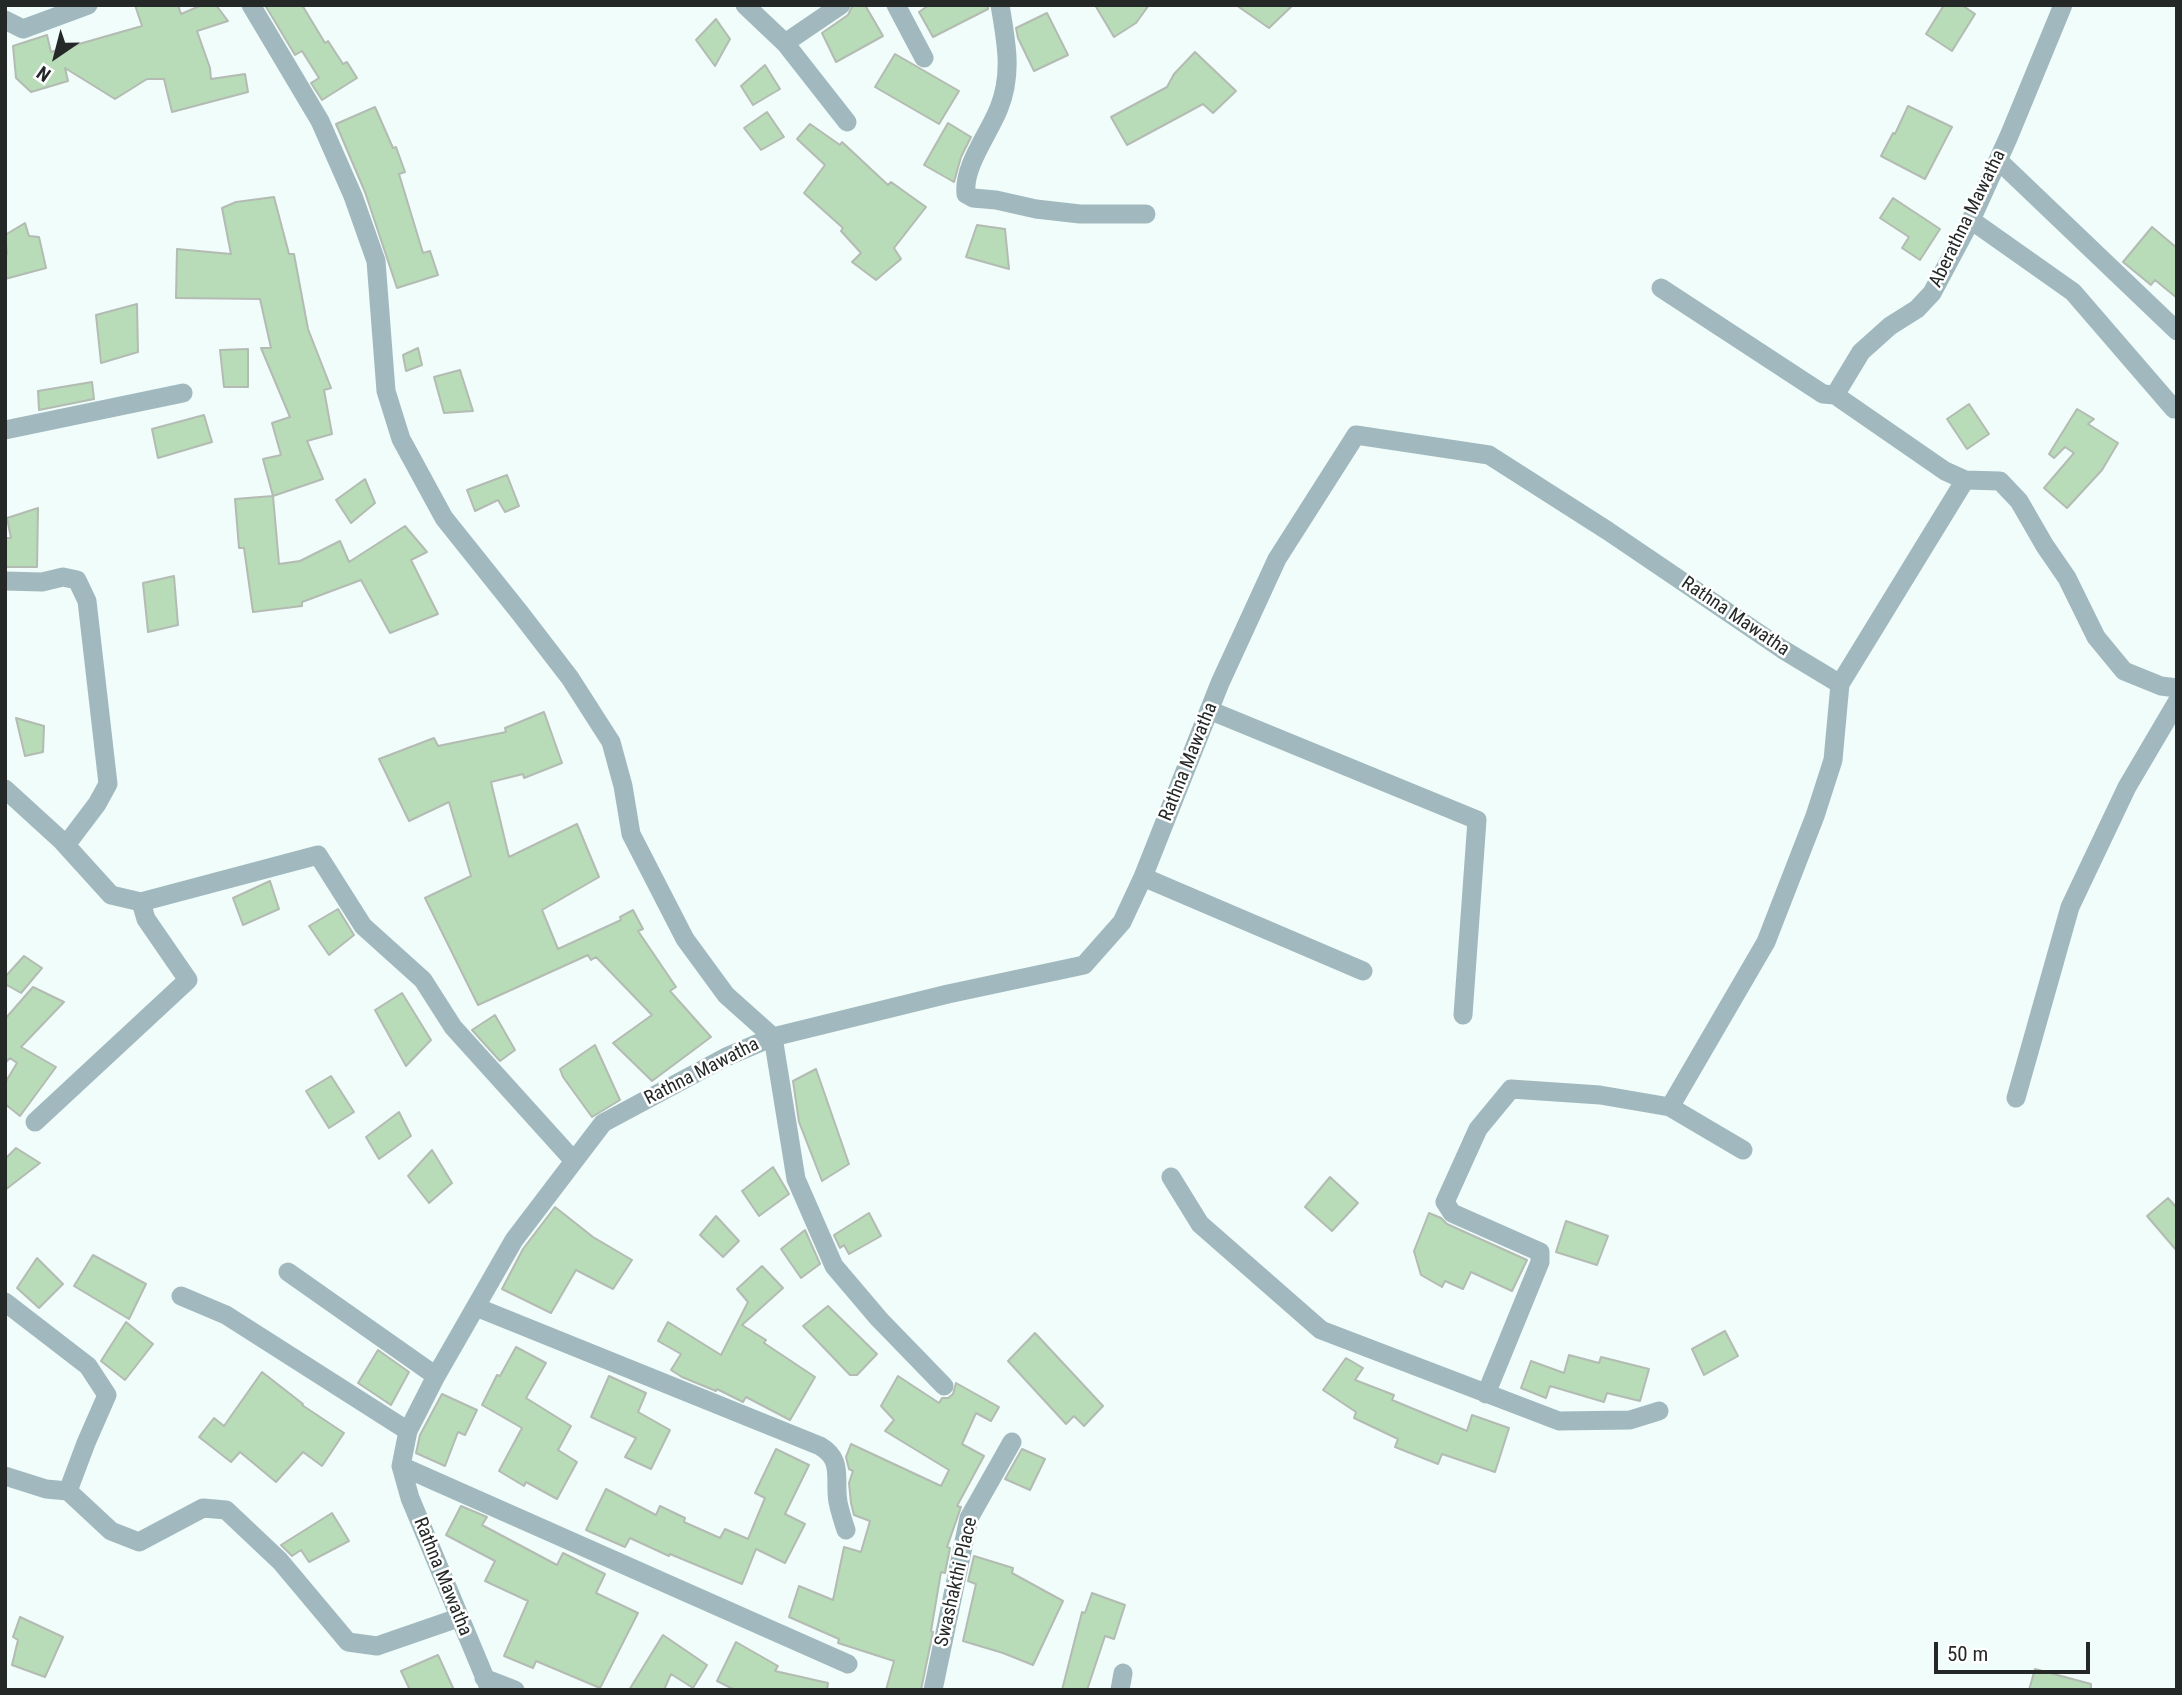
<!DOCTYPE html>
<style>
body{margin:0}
#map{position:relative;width:2182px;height:1695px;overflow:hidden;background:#f0fdfa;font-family:"Roboto Condensed",sans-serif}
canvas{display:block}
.frame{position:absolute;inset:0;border:7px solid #242927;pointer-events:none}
.north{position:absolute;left:21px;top:21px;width:70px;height:70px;-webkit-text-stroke:5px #fff;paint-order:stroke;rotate:215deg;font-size:19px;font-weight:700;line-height:28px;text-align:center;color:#242927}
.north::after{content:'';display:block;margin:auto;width:24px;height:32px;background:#242927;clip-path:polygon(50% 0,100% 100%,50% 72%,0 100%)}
.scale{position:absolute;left:1934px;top:1642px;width:156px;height:32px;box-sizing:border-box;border:4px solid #242927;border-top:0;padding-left:9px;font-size:21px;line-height:24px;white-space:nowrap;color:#242927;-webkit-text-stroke:5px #fff;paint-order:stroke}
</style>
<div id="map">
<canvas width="2182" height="1695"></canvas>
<div class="frame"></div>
<div class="north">N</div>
<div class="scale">50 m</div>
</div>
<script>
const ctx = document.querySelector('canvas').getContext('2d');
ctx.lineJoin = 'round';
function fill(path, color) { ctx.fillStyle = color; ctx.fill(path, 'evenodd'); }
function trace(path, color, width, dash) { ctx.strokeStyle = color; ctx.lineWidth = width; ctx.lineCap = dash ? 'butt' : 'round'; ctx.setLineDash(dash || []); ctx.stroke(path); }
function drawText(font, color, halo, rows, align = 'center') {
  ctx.font = font + ' "Roboto Condensed",sans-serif'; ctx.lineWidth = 5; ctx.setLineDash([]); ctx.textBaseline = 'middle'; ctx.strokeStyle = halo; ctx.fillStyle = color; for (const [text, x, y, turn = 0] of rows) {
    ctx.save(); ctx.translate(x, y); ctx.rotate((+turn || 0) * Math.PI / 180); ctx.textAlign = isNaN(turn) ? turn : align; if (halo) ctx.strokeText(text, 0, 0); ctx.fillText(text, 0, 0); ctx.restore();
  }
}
const building = new Path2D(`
 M135,5H178L181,14L202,5H216L228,21L197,31L210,68L211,79L245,74L248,92L172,112L164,79H147L115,99L65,68L68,81L31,92L16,78L13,46L47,35L51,52L142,26Z
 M265,5H302L325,43L328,41L343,64L347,62L357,78L322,100L311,83L319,78L302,51L295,55Z
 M853,5H865L883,36L836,62L822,33L848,15Z
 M929,5H988V9L933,37L919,12Z
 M1095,5H1149L1136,23L1114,37Z
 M1236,5H1293L1269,28Z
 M1944,5H1962L1975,14L1952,51L1926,34Z
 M1047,13L1068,55L1034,71L1018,38L1016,28Z
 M716,19L730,39L715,66L696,40Z
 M1195,52L1236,91L1213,113L1203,104L1127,145L1111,117L1167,87L1174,74Z
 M895,54L959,91L939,124L875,87Z
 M765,65L780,89L753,105L741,86Z
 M1908,106L1952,127L1925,179L1881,156L1893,133L1895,134Z
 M375,107L393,148L396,147L405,172L399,174L423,253L430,251L438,275L397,288L365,192L336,124Z
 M767,112L784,137L761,150L744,128Z
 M948,123L971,137L961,157L954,182L924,165Z
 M810,124L840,145L842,142L888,185L891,182L926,207L894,248L901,259L876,280L852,262L861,253L841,231L843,228L804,193L825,165L797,139Z
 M274,197L289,254H294L308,329L331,388L324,390L332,434L307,441L323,479L273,496L263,459L281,455L272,423L290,417L261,348H271L260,299L176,298L177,249L231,254L222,208L236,202Z
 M1893,198L1940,229L1920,260L1902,248L1909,237L1880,218Z
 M25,223L29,236L39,237L46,268L5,279V255L7,254L5,235Z
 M977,225L1005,229L1009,269L966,257Z
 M2152,227L2177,248V298L2155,280L2151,285L2123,262Z
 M137,304L138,352L101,363L96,315Z
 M418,348L422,365L406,371L403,355Z
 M248,349V387H224L220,350Z
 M460,370L473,411L444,413L434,377Z
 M92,382L94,399L39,410L38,391Z
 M1969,404L1989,434L1967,449L1947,419Z
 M2077,409L2094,419L2088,424L2118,443L2102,470L2067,508L2044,488L2074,453L2065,447L2054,458L2049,454Z
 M204,415L212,442L158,458L152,429Z
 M507,475L519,506L505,512L498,500L475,511L467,490Z
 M365,479L375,503L351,523L336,500Z
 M273,496L279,564L300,561L340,541L349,562L405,526L427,552L411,560L438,614L390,633L361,580L302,602V606L253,612L244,548H239L235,499Z
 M38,508L37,567H5V538H11L7,518Z
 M174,576L178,625L148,632L143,583Z
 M544,712L562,763L524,778L523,774L491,782L509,857L577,824L599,877L542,910L558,949L621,920L620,917L633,910L643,929L638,931L676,987L670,991L711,1037L652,1081L613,1043L652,1015L596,957L591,960L588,955L478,1005L425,898L471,876L449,802L409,821L379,759L434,738L438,746L506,732L505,728Z
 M16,718L44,726L43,752L25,756Z
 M270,881L279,909L243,925L233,898Z
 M338,909L354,935L329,955L309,926Z
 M24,956L42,968L21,993L5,984V977Z
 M33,987L64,1002L21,1047L56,1067L20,1116L5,1104V1083L17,1063L10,1058L5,1063V1019Z
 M402,993L431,1040L406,1066L375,1010Z
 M495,1015L515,1050L500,1061L472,1030Z
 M595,1045L620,1100L592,1117L563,1077L560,1069Z
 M816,1069L849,1164L822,1181L799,1122L793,1081Z
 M331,1076L354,1112L329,1128L306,1091Z
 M399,1112L411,1136L379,1159L366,1137Z
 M16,1148L40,1163L5,1190V1159Z
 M432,1150L452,1183L429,1203L408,1176Z
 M773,1167L789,1194L759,1216L742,1191Z
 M1330,1177L1358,1203L1332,1231L1305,1207Z
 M2168,1198L2177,1208V1251L2147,1216Z
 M555,1207L593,1237L632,1260L613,1289L576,1270L551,1313L502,1289L523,1249Z
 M869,1213L881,1236L849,1254L844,1245L840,1248L834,1235Z
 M1429,1213L1441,1218L1447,1224L1527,1260L1512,1291L1471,1272L1463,1289L1445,1281L1442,1287L1421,1275L1414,1251Z
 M716,1216L739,1241L723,1257L700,1235Z
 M1566,1221L1608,1236L1597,1265L1556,1252Z
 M805,1230L820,1264L801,1278L781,1249Z
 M93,1255L146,1284L129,1319L74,1286Z
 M37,1258L63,1284L39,1308L17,1288Z
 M762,1266L783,1288L742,1325L766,1340L764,1343L815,1377L790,1420L746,1397L743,1402L717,1389L716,1391L682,1377L671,1370L681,1354L658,1341L668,1322L721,1355L748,1302L737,1289Z
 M828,1306L877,1354L857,1375H850L803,1326Z
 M126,1322L153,1344L125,1380L101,1361Z
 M1725,1331L1738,1356L1704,1375L1692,1349Z
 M1035,1333L1103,1406L1084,1426L1074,1416L1066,1424L1008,1361Z
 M516,1347L546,1363L526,1398L571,1426L558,1450L577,1462L557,1499L526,1482L524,1486L499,1471L522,1428L482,1405L497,1375L500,1376Z
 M378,1350L409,1372L391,1405L358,1383Z
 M1569,1355L1599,1363L1601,1357L1649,1369L1640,1401L1607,1393L1604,1402L1550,1386L1546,1398L1521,1388L1531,1361L1564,1373Z
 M1346,1358L1363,1368L1355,1380L1394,1395L1392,1400L1467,1431L1472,1415L1509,1428L1495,1472L1442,1454L1438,1464L1395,1447L1398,1439L1354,1418L1356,1412L1323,1390Z
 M262,1372L303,1404L302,1405L344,1433L322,1466L303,1452L276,1482L240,1452L231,1462L199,1437L214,1418L224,1426Z
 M609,1376L646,1393L638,1412L670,1430L651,1469L625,1457L636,1438L591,1417Z
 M898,1376L939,1403L942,1398H948L953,1394L956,1383L999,1407L991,1421L976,1413L962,1444L984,1456L957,1506L961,1507L947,1547L950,1548L945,1573L941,1572L931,1631L933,1632L921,1690H886L894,1661L838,1643L839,1639L789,1617L799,1586L833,1600L844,1547L861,1552L870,1521L854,1515L851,1503L849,1483L853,1471L849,1469L846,1457L851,1444L941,1486L949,1470L885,1431L894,1420L881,1406Z
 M442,1394L477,1410L465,1435L458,1432L445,1466L416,1453L420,1435Z
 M776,1449L809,1465L785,1514L805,1524L785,1563L756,1549L742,1584L670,1554L669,1556L630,1538L625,1547L586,1530L606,1489L656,1515L660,1506L685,1518L684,1522L720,1538L725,1529L748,1539L765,1498L755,1493Z
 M1022,1449L1045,1459L1030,1490L1005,1479Z
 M461,1506L487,1517L482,1525L557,1565L563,1553L605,1574L596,1593L638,1613L600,1688L536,1661L533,1668L504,1656L528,1601L485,1581L495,1561L446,1535Z
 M332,1513L349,1541L309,1562L301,1550L292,1556L281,1545Z
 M974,1556L1013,1568L1012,1573L1063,1601L1033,1665L1003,1653L963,1641L976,1584L968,1581Z
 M1092,1593L1125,1605L1114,1639L1105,1636L1087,1690H1062L1082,1612L1085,1613Z
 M20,1617L63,1637L45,1677L12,1665L18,1640L13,1637Z
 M663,1635L707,1665L693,1688L671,1674L664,1690H629Z
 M736,1642L778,1666L775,1671L828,1683L827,1690H735L717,1681Z
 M438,1655L454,1690H410L401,1671Z
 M2035,1669L2091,1684V1690H2029Z`);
fill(building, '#b8dbb8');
trace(building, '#b3bbb3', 2);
trace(new Path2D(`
 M251,5L320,121L353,196L376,261L386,391L401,439L444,518L520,613L570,678L611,742L623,786L631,834L685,939L726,995L773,1037L796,1179L834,1266L879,1319L944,1386
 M745,5L785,43L841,5
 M896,5L924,58
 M1000,5C1006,41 1013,73 999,108C989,134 963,166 966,194L973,198L996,200L1036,209L1080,214H1146
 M2063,5L2009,136L1971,220L1932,293L1917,309L1890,326L1861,352L1835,395L1945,471L1965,480L2000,481L2019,501L2045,546L2067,578L2096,637L2124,671L2161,686L2177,688
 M5,20L23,29L88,5
 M785,43L847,122
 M1998,160L2177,331
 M1971,220L2073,292L2174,409
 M1661,288L1823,394L1835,395
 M5,430L183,393
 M5,581L42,582L63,577L77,580L87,601L108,784L97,804L66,845
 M1840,684L1965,480
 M1209,710L1477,820L1463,1015
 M5,789L62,841L111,895L141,902L318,855L363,926L423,980L453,1027L574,1161
 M1143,877L1363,971
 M2016,1098L2070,907L2127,787L2177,702
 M35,1122L188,980L146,919L141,902
 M1171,1177L1200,1224L1321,1330L1559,1421L1630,1420L1659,1411
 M288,1272L436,1376
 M181,1296L226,1315L408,1431
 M5,1302L88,1366L107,1395L86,1443L68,1491
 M476,1307L820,1446C844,1460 834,1479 838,1502C840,1512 843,1521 846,1530
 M1486,1394L1540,1262V1252L1452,1213L1445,1202L1478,1129L1511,1089L1600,1095L1670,1107L1743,1150
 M401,1466L848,1664
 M5,1476L46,1489L68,1491L111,1531L139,1542L203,1508L226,1510L280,1561L348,1642L377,1646L458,1618
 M484,1678L515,1690
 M490,1690L410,1498L401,1466L408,1431L436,1376L514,1240L603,1123L726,1057L773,1037L948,994L1084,965L1122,922L1143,877L1220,683L1277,559L1356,435L1489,455L1608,531L1782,649L1840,684L1833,760L1815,816L1766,942L1670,1107
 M933,1690L969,1518L1012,1442
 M1120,1690L1123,1673`), '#a1b9be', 19);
drawText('19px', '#242927', '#fff', [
 ["Aberathna Mawatha",1968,219,-64],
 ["Rathna Mawatha",1735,617,34],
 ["Rathna Mawatha",1189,762,-68],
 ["Rathna Mawatha",702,1072,-27],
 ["Rathna Mawatha",442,1577,68],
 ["Swashakthi Place",957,1582,-77]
]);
</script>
